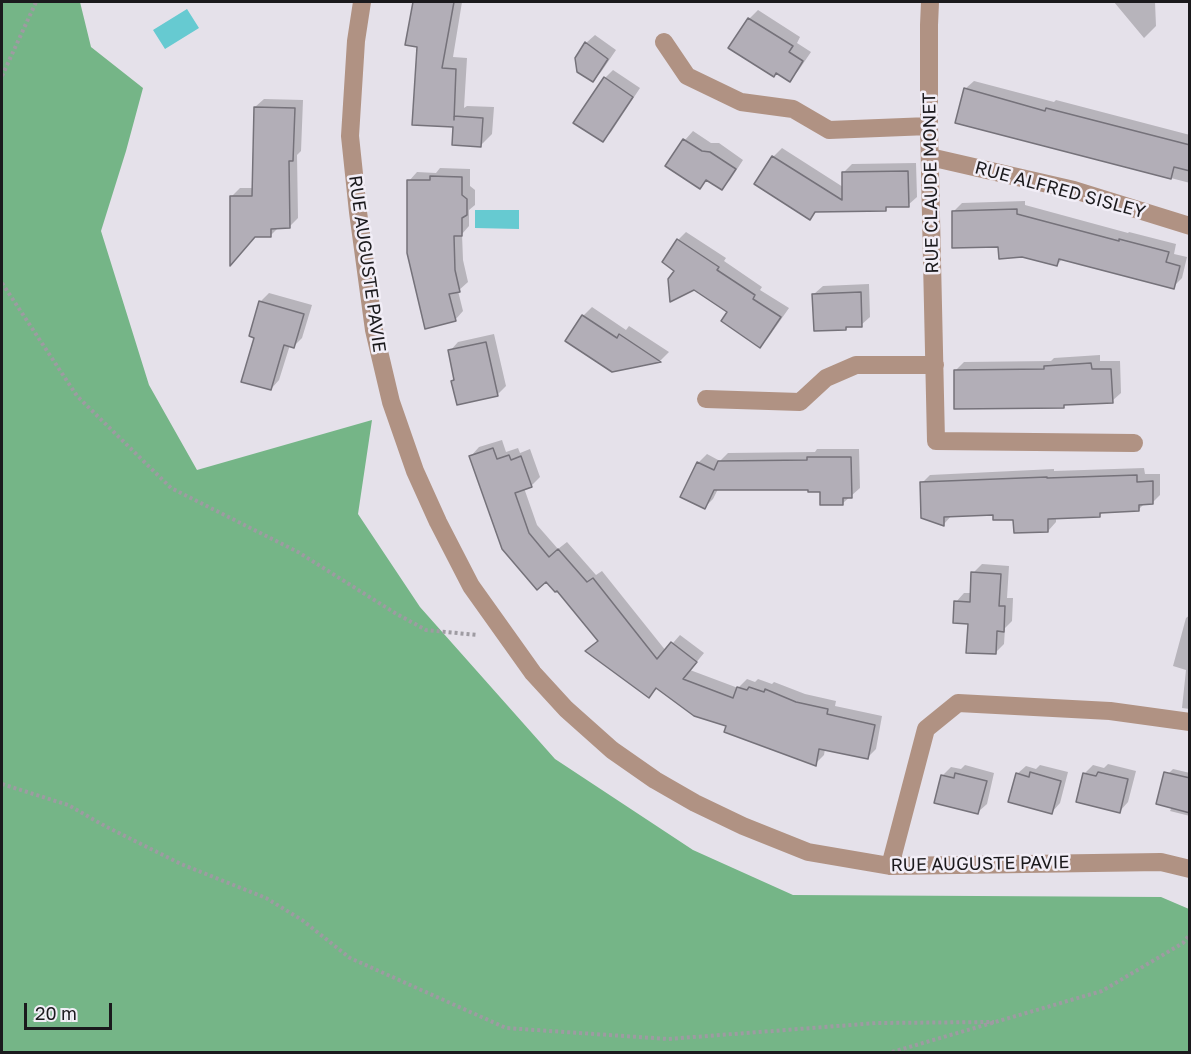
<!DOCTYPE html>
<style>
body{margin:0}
#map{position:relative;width:1191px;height:1054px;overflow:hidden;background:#e5e1ea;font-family:"Golos Text",sans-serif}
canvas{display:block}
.frame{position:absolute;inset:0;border:3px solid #1b1a1d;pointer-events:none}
.scale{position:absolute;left:24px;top:1003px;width:88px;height:27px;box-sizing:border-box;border:3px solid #1b1a1d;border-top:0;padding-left:8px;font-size:18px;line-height:21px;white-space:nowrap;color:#1b1a1d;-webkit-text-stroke:4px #f2eef7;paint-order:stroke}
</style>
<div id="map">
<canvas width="1191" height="1054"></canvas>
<div class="frame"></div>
<div class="scale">20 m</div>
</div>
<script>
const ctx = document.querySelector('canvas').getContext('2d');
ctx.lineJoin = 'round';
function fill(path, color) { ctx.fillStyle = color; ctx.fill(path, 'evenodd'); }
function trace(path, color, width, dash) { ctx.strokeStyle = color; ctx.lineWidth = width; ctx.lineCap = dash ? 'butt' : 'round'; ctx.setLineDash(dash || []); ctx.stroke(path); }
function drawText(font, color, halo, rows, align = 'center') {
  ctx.font = font + ' "Golos Text",sans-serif'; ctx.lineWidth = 5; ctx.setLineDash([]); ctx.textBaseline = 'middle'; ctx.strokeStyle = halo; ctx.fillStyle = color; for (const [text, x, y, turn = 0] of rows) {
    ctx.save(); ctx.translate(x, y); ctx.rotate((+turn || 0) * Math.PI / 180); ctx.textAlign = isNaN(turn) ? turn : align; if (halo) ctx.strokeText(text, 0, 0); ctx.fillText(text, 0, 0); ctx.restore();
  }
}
fill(new Path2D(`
 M2,2H80L91,47L143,88L126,151L101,231L149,385L197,470L372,420L358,514L420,607L555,759L693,850L793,895L1161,897L1189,909V1052H2Z`), '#75b587');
fill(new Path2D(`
 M187,9L199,28L165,49L153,30Z
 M475,210H519V229L475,228Z`), '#66cad1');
fill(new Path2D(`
 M414,2H462L453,57L467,58L464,108L467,106L494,107L492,134L480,146L455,126L418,46L407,44Z
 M1114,2H1155L1156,26L1144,38Z
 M758,10L800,37L797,43L811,52L798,71L790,80L777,72L774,76L749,19Z
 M595,35L616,50L601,72L593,80L586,43Z
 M613,70L640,88L611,132L603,141L605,78Z
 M974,81L1054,102L1056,100L1190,135V183L957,122L965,89Z
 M264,99L303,100L301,151L297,155L298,218L289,227H279L271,235L231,197L240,188H254L255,107Z
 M693,131L711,143H719L743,160L730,180L721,188L708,179L700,187L667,165L685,140Z
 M782,148L843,187V173L852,164L916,163L917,197L908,205L889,206L885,209L817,211L810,218L756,183L773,157Z
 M440,168L470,169V186L475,190V205L469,210V226L462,234L463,260L468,282L458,291L463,311L455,320L409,181L417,172L436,173Z
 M1025,201V205L1128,233L1129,232L1176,244L1174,254L1187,257L1182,278L1173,287L1063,258L1057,265L999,245L953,212L962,203Z
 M686,232L726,258L724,261L762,287L760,290L789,308L768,338L760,346L729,312L676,270L678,240Z
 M869,284L870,317L861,325L849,326L846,329L814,294L823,286Z
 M269,293L312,305L302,338L294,346L290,345L279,380L271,389L255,337L260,302Z
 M592,307L626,330L629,326L669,352L661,360L612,371L567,340L583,316Z
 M494,334L506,386L497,395L455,379L450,351L458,342Z
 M1100,355V361H1120L1121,393L1112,401L1066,404L1064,406L956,370L964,362L1051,361L1054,358Z
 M502,440L506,452L518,448L520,453L530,449L540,477L531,486L524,488L537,525L558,549L567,542L596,575L602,571L666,651L680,635L704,653L690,670L738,688L747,679L755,682L758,679L772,684L774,682L805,694L836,701L835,706L882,716L876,749L867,758L825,749L824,755L815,764L728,725L657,688L649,696L587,651L599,640L471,456L479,447Z
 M817,449H859L860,488L843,503L821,491L809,488L718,489L713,499L705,507L682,496L698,463L707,454L720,461L728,453L815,452Z
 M1144,468L1145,474H1160V495L1152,503H1145L1138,510L1104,511L1099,516L1056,517V522L1048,531L1015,518L995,513L952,515L944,524L922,483L930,475L1054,469V471Z
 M982,564L1009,566L1007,598H1013L1012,621L1005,628L1004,644L995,653L970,623L956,602L964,593H972L973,573Z
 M1190,615V709L1182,708L1186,670L1173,666L1186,618Z
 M1108,764L1136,771L1128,802L1120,811L1084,774L1093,765L1104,768Z
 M965,765L994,773L987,804L978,812L942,776L951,767L961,769Z
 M1040,765L1068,772L1060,803L1052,812L1017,774L1026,766L1036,769Z
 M1173,769L1190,773V816L1170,811L1172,807L1164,778Z`), '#0003');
const building = new Path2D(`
 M413,2H454L442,68L456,69L454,120V116L483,118L481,147L452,145L453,127L412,125L417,47L405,45Z
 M748,18L793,46L789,52L803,61L790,82L776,73L774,77L728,48Z
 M585,42L608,59L593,82L577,72L575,58Z
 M604,77L633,97L603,142L573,123Z
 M964,88L1045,111L1046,108L1190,145V171L1174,167L1171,179L955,123Z
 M254,107L295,108L293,161H289L290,228L271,229V237H255L230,266V196H252Z
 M683,139L702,151L710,152L736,169L722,190L706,180L700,189L665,166Z
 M772,156L842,200V172L908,171L909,207H886V211L815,212L810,220L754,184Z
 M430,176L462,177V195L467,199V215L462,218V236H454L455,270L460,292L449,294L456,321L425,329L407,253V180H430Z
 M1017,209V214L1119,241V239L1169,252L1166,262L1180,266L1174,289L1059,259L1057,266L1022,257L999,259L998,247L952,248V211Z
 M677,239L719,267L717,270L755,295L753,299L781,317L760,348L721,321L727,312L694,290L670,302L668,279L674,271L662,262Z
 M861,292L862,327H846V330L814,331L812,294Z
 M259,301L304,314L294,348L284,345L271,390L241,382L254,338L249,336Z
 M582,315L617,338L619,334L661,362L612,372L565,341Z
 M486,342L498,396L457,405L451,381L454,380L448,350Z
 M1091,363L1092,369H1111L1113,403L1064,405V408L954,409V370L1044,369V366Z
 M493,448L497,459L509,455L511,460L521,456L532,487L515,493L529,533L549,557L558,549L587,582L593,578L657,659L671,642L697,662L683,679L733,698L737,687L747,690L749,687L764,692L765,689L796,702L828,709L827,714L875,725L868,759L819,749L816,766L724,732L726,726L694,716L656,688L649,698L585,651L598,641L557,591L555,592L546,582L537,590L502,549L469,456Z
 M807,457H851L852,498H843V505H820V492H808V490H714L705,509L680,497L697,462L714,470L718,461L807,460Z
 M1137,475V482L1153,481V504L1139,505V511L1100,513V517L1048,519V532L1014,533L1013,520H993V515L944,517V526L921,518L920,482L1047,477V478Z
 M971,572L1001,574L999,606H1005L1004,632L997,631L996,654L966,653L968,624L953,623L954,601L970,602Z
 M1030,772L1061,781L1052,814L1008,802L1016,773L1029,777Z
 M1098,772L1128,779L1120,813L1076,802L1083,773L1096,776Z
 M1164,772L1190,778V813L1156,804Z
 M955,773L987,781L978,814L934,803L941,775L954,778Z`);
fill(building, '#b2aeb7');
trace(building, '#75727a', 1.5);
trace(new Path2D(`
 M2,76L36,2
 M2,283L77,396L171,488L298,552L395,613L426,630L477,635
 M2,784L68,805L105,826L181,864L266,898L302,920L350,958L506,1028L668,1039L877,1023L994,1022
 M892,1052L1102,991L1183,943L1190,934`), '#9e9ba2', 4, [3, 3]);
trace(new Path2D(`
 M362,2L356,41L350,136L358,212L374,330L391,402L415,471L438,522L471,586L533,673L566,709L612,750L655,780L695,803L743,826L808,852L890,866L1161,862L1190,869
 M930,2L929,25V126L936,441L1134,443
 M664,42L687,76L741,102L793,109L829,130L929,126
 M930,157L1074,190L1190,226
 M706,399L800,402L826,378L856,365H935
 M890,866L926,729L958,703L1110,711L1190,722`), '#b09283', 18);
drawText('18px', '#1b1a1d', '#f2eef7', [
 ["RUE CLAUDE MONET",931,183,-91],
 ["RUE ALFRED SISLEY",1060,190,15],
 ["RUE AUGUSTE PAVIE",367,264,82],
 ["RUE AUGUSTE PAVIE",980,864,-1]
]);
</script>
